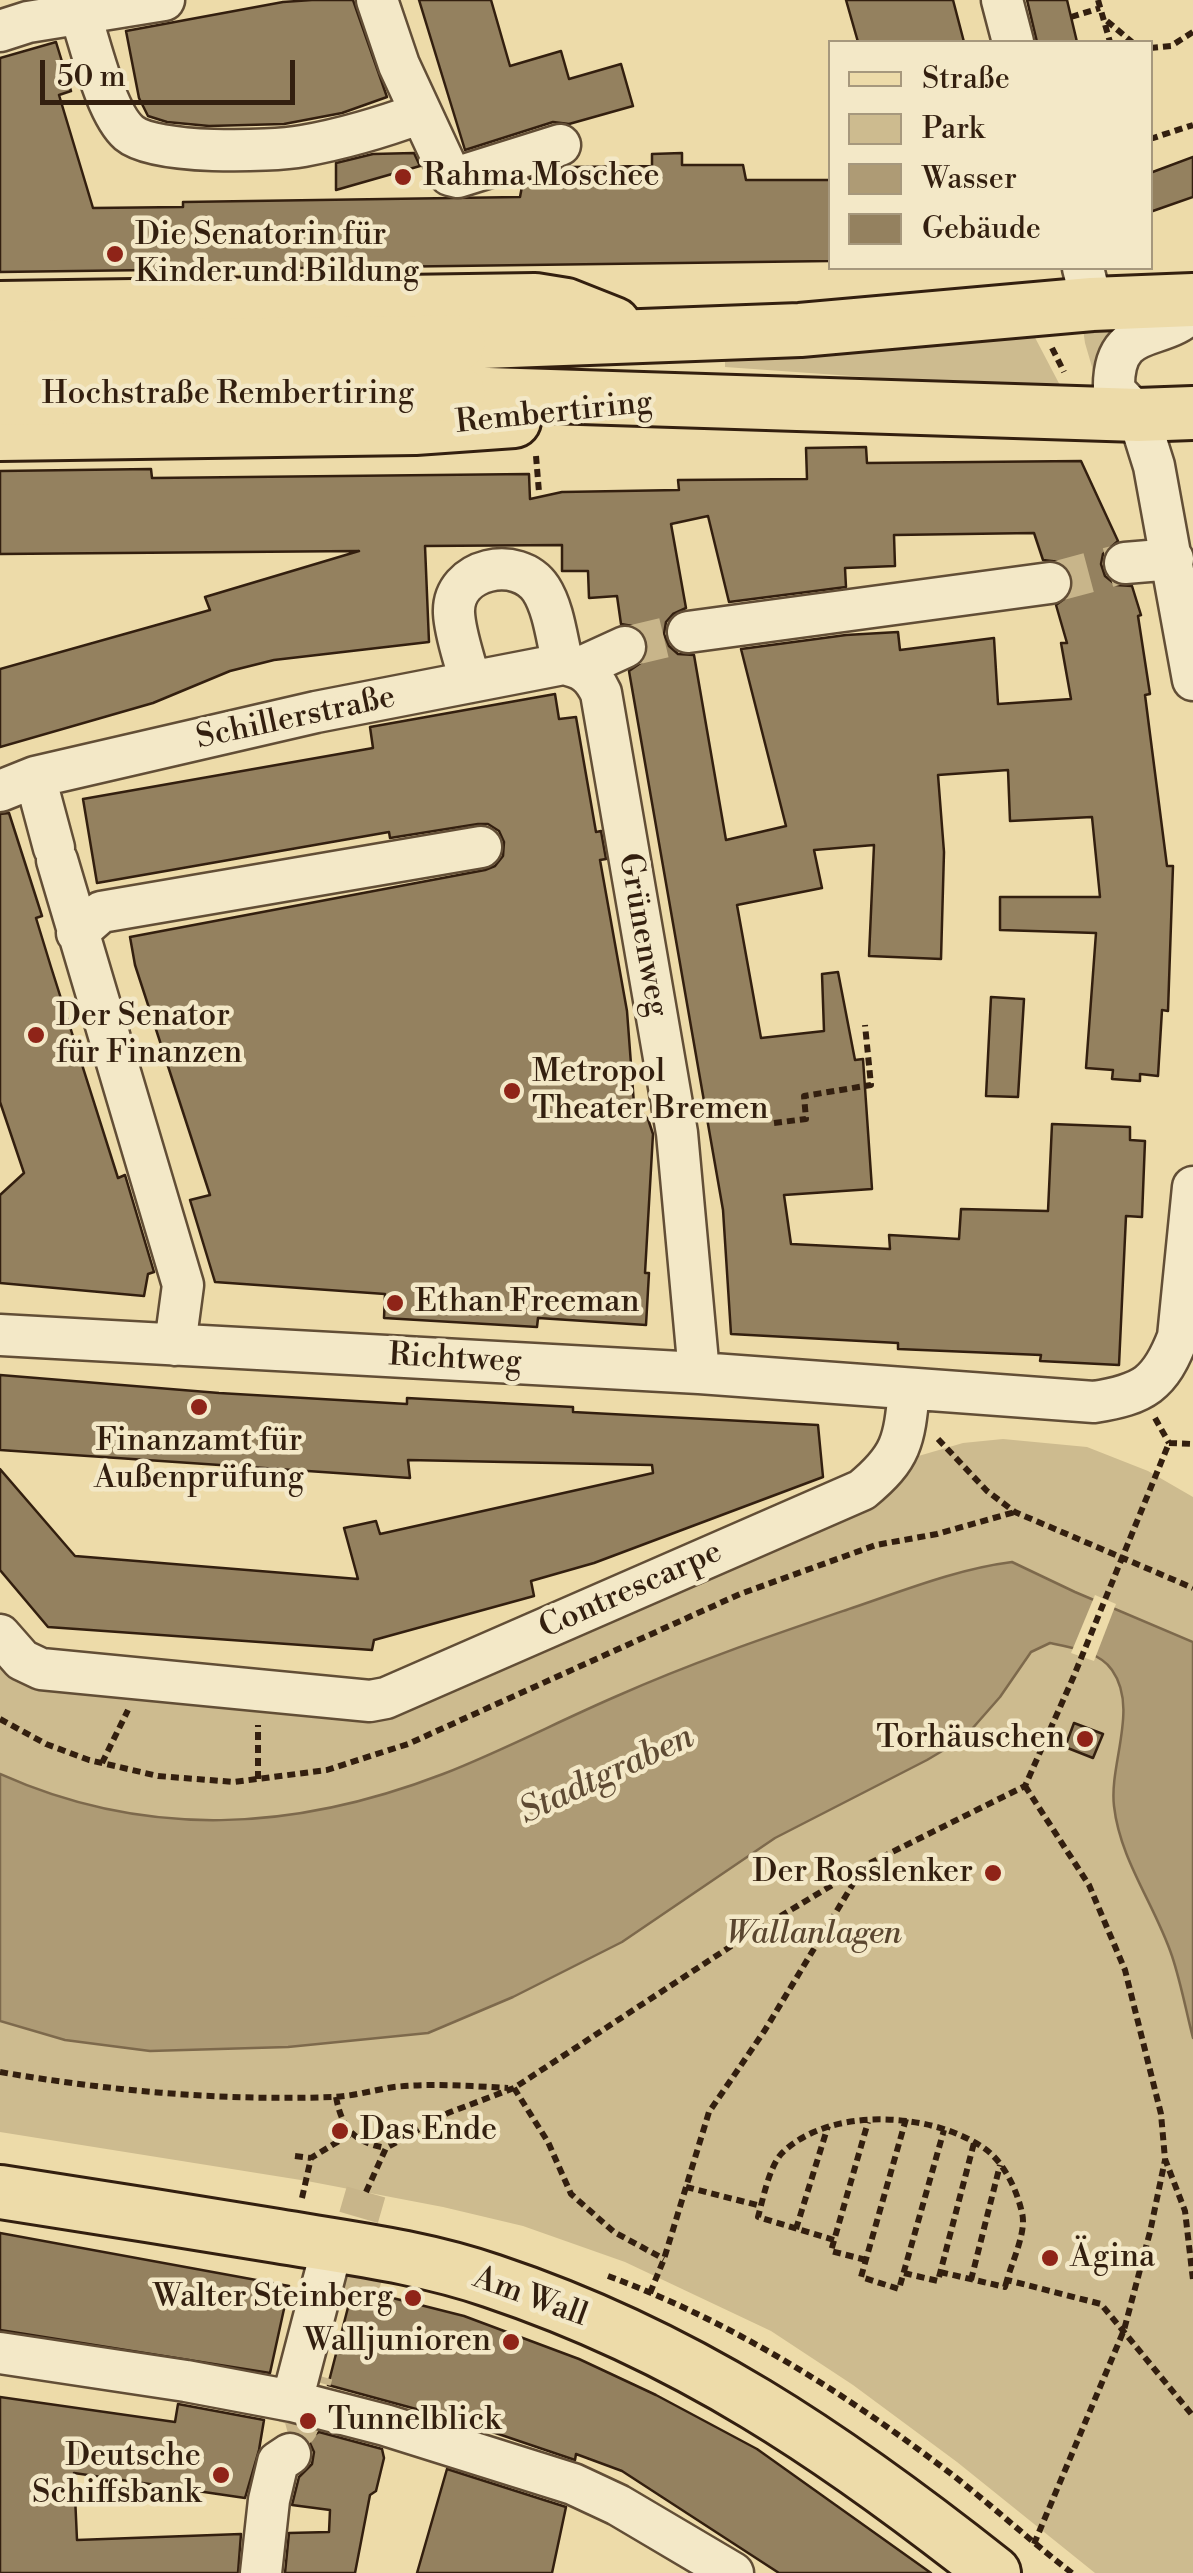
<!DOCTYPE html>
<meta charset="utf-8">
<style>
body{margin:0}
#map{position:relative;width:1193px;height:2573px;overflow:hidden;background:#eddba9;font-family:"Libre Bodoni",serif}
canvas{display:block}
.legend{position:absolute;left:828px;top:40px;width:325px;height:230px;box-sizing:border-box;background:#f3e8c7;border:2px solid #a6987d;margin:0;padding:12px 18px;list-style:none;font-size:30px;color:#331f0f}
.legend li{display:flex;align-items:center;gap:20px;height:50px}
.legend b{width:50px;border:2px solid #a6987d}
.scale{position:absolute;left:40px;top:60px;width:255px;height:45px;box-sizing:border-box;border:5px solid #331f0f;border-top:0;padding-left:12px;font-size:30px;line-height:35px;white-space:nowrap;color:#331f0f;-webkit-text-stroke:8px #f3e8c7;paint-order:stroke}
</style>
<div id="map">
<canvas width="1193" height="2573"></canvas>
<ul class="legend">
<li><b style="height:12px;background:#eddba9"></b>Straße</li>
<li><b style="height:28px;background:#cdbb8f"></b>Park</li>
<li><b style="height:28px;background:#ae9b75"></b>Wasser</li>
<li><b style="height:28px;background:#94815f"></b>Gebäude</li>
</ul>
<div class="scale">50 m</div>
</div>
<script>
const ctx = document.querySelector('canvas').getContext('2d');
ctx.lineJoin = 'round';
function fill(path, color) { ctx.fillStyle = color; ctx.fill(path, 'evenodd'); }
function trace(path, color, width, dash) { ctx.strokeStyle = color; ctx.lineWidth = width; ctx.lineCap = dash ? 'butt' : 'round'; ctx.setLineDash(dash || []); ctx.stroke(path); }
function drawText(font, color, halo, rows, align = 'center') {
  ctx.font = font + ' "Libre Bodoni",serif'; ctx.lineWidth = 9; ctx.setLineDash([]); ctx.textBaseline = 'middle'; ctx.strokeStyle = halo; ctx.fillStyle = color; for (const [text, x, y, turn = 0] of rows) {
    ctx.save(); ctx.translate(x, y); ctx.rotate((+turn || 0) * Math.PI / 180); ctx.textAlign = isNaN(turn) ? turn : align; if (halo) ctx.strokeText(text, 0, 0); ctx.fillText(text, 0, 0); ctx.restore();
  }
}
fill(new Path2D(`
 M1082,322L1109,329L1114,338L1099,391L1085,343Z
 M1030,328L1063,391L725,367V360Z
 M1003,1439L1087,1447L1148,1471L1193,1497V2573H1095L957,2462L853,2385L771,2331L625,2262L523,2226L443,2207L307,2181L0,2132V1657L323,1708L915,1457L963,1443Z`), '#cdbb8f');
const water = new Path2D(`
 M1012,1562L1075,1592L1193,1642V2038C1186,2011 1181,1983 1172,1956C1155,1905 1120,1860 1114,1806C1109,1764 1139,1708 1112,1670C1100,1652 1070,1647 1050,1643L1031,1652L1000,1697L964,1738L927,1760L775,1838L622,1942L513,1997L428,2033L288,2047L150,2051L65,2040L0,2021V1774C147,1840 295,1831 443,1774C502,1751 559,1721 617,1696C693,1662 773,1635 852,1608C905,1590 957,1569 1012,1562Z`);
fill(water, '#ae9b75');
trace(water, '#7d694c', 2.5);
fill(new Path2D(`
 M1095,1595L1116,1604L1094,1661L1071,1653Z`), '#eddba9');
const building = new Path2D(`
 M312,0H353L387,97L342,113L284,124L209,126L167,122L148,116L139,98L126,31L283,2Z
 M419,0H491L510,66L561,51L569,79L621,64L633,106L569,124L553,122L465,150Z
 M846,0H953L964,42H858Z
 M1027,0H1067L1077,42H1037Z
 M56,42L71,91L59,95L93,208L183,207V202L520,197L523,181L568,167L652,166V154L682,153V165H743L746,180H830V261L0,272V58Z
 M414,153L420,166L336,190V163L373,154Z
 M1193,157V197L1150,212V173Z
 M866,447L867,463L1081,461L1118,541L1103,554L1101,564L1105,576L1116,585L1132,586L1141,615L1138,616L1150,694L1145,695L1167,866H1173L1168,1011L1162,1010L1158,1076L1140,1074V1081L1112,1079L1113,1070L1086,1068L1096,933L1000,930V897H1100L1092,817L1010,821L1008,770L938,775L944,852L941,959L869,956L874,845L814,850L822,888L737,905L761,1038L824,1031L822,974L838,972L855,1060L863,1059L872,1189L784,1195L791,1244L890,1249L889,1235L959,1239L961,1209L1048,1211L1052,1124L1130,1127V1140L1145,1141L1142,1217L1126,1216L1119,1365L1040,1361L1041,1355L898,1349V1343L731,1334L723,1210L629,671L645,660L648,650L647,638L638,627L621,624L617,596L589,598L588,571H562V545L425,546L429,642L274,660L230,671L153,703L0,747V669L210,610L205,597L359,551L0,554V471L151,469L152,478L529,474L530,499L562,492L679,490L678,480L807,479L806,448ZM708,516L729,602L846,587L845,568L895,566L894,535L1034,533L1043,560L1060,562L1068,568L1073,579L1072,593L1056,605L1067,643H1061L1071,699L998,704L994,638L900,650L898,632L846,635L741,649L786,826L726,840L694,655L678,654L669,646L664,634L666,622L673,614L686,608L671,524Z
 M555,694L559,719L576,717L596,832L601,831L606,859L600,860L627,1011L634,1104L648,1119L653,1134L645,1273H649L646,1325L538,1318L537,1327L384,1318L385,1294L215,1282L190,1200L210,1195L135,965L130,937L485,870L495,866L503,856L504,842L499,831L488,824H478L390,838L389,832L97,883L83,799L373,748L370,727Z
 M9,813L42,916L36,918L51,967L118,1178L125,1175L154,1272L148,1274L144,1296L0,1283V1195L24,1173L0,1102V814Z
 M991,997L1024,999L1018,1097L986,1096Z
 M0,1375L219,1393L407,1404V1398L573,1407V1412L818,1425L823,1477L594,1563L531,1581L534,1596L374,1640L372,1650L48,1627L0,1570V1469L75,1556L358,1579L344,1528L376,1521L380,1534L653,1473L652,1465L408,1460L410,1478L0,1450Z
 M1074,1723L1103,1734L1093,1758L1065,1747Z
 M0,2233L289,2286L270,2373L0,2330Z
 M353,2288L464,2316L579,2359L656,2395L757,2449L931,2573H779L622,2471L576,2454L575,2460L460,2421L328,2385Z
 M0,2397L175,2422L178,2404L264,2420L259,2450L245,2498L74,2473L77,2540L241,2534L238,2573H0Z
 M319,2432L382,2449L384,2458L376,2491L370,2495L355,2573H285L289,2533L329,2532L330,2510L292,2505L299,2477L312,2464L314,2452L308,2439Z
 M447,2469L566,2507L552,2573H417Z`);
fill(building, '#94815f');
trace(building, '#331f0f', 2.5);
trace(new Path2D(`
 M1050,583L1125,563
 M625,647L688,632
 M342,2274L381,2284
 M342,2275L366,2192
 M287,2430L298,2427L313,2374`), '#c8b58a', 40, [40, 20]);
const minor = new Path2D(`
 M377,0L399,65L450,175L458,177L560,145
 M1002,0L1013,42
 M80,14C91,45 105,112 129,133C155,155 269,152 303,146C342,139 383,127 421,113
 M0,31L28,22L164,0
 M1083,268L1092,304
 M1193,309C1166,345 1112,318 1114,390L1138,415L1154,466L1193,680
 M1125,563L1173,559
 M688,632L1050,583
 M579,668L625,647
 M470,682C465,660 455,635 454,613C452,568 518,554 541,589C554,609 557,641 563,664
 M35,777L54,848
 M0,791L35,777L316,712L563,664C583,668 592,674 601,693L677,1133L699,1373
 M57,860L183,1285L175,1345
 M77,933L101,912L481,847
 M0,1335L699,1373L1094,1402C1144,1394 1160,1384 1178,1337L1193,1187
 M0,1635L22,1660L41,1669L370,1701L386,1698L862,1490C902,1457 904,1441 909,1391
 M0,2353L186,2381L292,2401L385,2425L573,2484L618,2505L733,2573
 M292,2401L333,2244
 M261,2573L269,2500L278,2462L290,2454`);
const major = new Path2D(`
 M0,308L535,300L566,305L614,324
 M457,343L800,330L1092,304L1193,300
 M457,393L1138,415L1193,413
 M0,434L415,428L514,421
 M0,2192C92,2206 185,2221 277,2236C349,2248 423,2257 492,2281C686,2346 835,2447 994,2573`);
const highway = new Path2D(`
 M0,349L457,343
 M0,397L457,393`);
trace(minor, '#624e36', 45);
trace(major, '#331f0f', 58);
trace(highway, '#331f0f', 60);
trace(new Path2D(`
 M1098,0L1110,42
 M1071,17L1100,8
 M1107,21L1132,42
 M1150,48L1171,46L1193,32
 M1150,139L1193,125
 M1052,348L1064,372
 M536,456L539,492
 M774,1123L806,1119L804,1096L871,1085L865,1025
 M1155,1418L1169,1443
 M938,1439L987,1491L1015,1512L1193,1588
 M1169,1443L1193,1444
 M0,1719L46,1744L89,1760L158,1776L234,1782L327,1770L408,1744L740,1594L876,1545L937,1534L1015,1512
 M102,1763L128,1710
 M258,1779V1725
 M1025,1786L1089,1885L1125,1970L1161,2114L1165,2159L1185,2211L1193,2280
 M0,2072C111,2091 221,2101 334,2097C354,2096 374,2090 394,2087C431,2083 470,2086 508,2088
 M514,2088L548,2142L571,2194L614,2232L664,2259
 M336,2097C342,2129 354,2142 386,2148
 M906,2119L861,2277L899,2289L944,2130
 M295,2156L311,2158
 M686,2187L761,2206
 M366,2192L386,2148L448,2113L514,2088L739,1941L864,1866L1025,1786L1073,1678L1169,1443
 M302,2198L311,2158L352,2133
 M796,2229L828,2126
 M834,2240L758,2217C763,2199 769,2167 782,2153C830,2106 931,2112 984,2148C1004,2162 1017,2190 1022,2213C1027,2231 1012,2262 1007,2280L1101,2304L1193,2416
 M866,2260L831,2251L868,2122
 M940,2272L1005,2287L1007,2280
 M904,2273L938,2281L974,2143
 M608,2276C725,2319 834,2386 934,2461C982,2496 1025,2537 1072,2573
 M971,2280L1000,2165
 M650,2293L664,2259L709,2112L765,2030L862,1869
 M1034,2544L1124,2330L1150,2232L1165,2160`), '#331f0f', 6, [8, 5]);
trace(minor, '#f3e8c7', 40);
trace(major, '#eddba9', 52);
trace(highway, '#eddba9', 55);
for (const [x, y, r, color] of [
 [403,177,10,"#8f2418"],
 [115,254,10,"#8f2418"],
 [36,1035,10,"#8f2418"],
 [512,1091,10,"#8f2418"],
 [395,1303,10,"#8f2418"],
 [199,1407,10,"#8f2418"],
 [1085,1739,10,"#8f2418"],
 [993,1873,10,"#8f2418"],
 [340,2131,10,"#8f2418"],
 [1050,2258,10,"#8f2418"],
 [413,2298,10,"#8f2418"],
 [511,2342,10,"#8f2418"],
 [308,2421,10,"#8f2418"],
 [221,2475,10,"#8f2418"]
]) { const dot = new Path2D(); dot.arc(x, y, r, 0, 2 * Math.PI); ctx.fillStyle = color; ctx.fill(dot); trace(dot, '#f3e8c7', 4); }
drawText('32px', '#331f0f', '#f3e8c7', [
 ["Rahma Moschee",423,177],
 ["Die Senatorin für",135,236],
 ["Kinder und Bildung",135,273],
 ["Der Senator",56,1017],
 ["für Finanzen",56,1054],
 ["Metropol",532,1073],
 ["Theater Bremen",532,1110],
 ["Ethan Freeman",415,1303],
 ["Finanzamt für",199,1442,"center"],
 ["Außenprüfung",199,1479,"center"],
 ["Torhäuschen",1065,1739,"right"],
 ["Der Rosslenker",973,1873,"right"],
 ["Das Ende",360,2131],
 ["Ägina",1070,2258],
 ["Walter Steinberg",393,2298,"right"],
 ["Walljunioren",491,2342,"right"],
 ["Tunnelblick",328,2421],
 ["Deutsche",201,2457,"right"],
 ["Schiffsbank",201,2494,"right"]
], 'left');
drawText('32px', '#331f0f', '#f3e8c7', [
 ["Hochstraße Rembertiring",228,395],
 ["Rembertiring",554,414,-6],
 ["Schillerstraße",296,719,-12],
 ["Grünenweg",642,935,80],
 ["Richtweg",455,1360,3],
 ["Contrescarpe",631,1591,-24],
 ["Am Wall",530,2298,20]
]);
drawText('italic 32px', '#5a462f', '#f3e8c7', [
 ["Wallanlagen",814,1935]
]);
drawText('italic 35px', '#5e4a33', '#f3e8c7', [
 ["Stadtgraben",607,1776,-25]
]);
</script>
